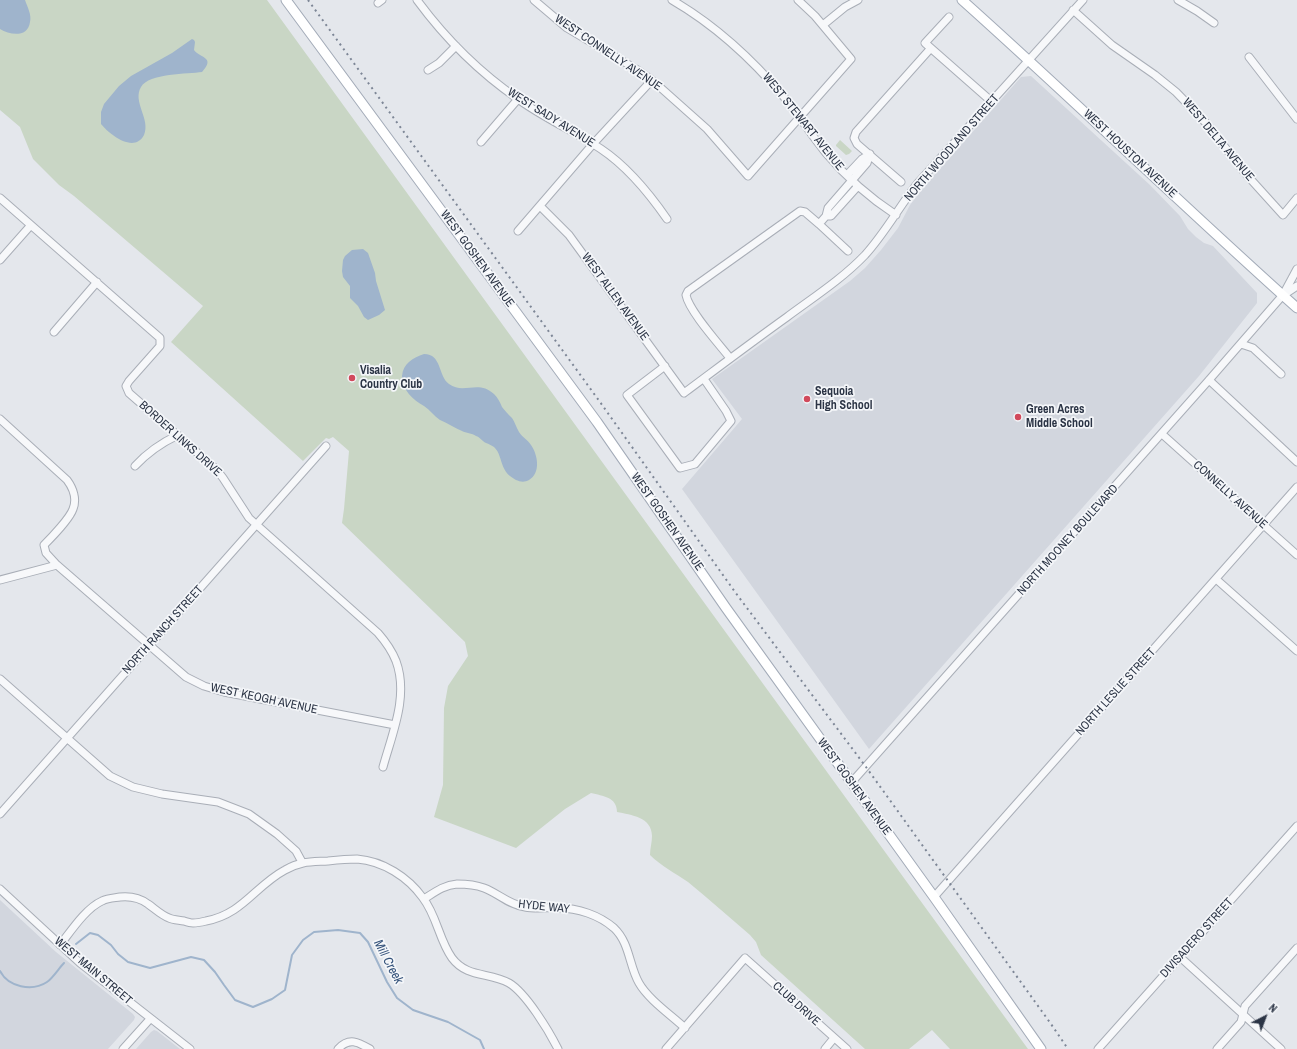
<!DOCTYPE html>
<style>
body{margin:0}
#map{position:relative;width:1297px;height:1049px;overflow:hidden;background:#e4e7ec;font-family:"Archivo Narrow",sans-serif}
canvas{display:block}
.north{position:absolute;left:1245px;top:997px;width:40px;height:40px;-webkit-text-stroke:3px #f4f6f9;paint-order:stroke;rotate:42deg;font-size:11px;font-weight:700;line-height:16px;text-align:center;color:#2b3445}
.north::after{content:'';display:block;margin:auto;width:14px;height:18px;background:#2b3445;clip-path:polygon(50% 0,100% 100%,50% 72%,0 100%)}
</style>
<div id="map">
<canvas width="1297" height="1049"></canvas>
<div class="north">N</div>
</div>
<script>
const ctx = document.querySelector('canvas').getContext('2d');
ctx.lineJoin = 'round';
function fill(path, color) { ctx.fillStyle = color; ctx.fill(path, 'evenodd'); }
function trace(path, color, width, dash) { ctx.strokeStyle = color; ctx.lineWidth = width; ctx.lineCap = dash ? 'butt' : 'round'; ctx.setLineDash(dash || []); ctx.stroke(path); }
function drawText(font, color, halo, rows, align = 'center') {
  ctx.font = font + ' "Archivo Narrow",sans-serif'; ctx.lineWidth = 3.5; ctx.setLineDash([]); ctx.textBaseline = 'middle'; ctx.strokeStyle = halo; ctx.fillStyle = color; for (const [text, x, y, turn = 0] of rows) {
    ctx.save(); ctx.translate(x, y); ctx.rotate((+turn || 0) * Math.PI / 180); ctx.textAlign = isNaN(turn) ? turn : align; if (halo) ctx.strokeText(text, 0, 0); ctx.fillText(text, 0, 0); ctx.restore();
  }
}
fill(new Path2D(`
 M1031,76L1150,185L1180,216L1188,229L1196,237L1204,243L1213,246L1257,293V303L1199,376L869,749L682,489L742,419L712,379L850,281L865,268L881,250L898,228L910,205L924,187L1021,77Z
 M0,900L56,952L133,1014L135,1017L134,1020L108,1049H0Z
 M154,1030L157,1031L180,1049H136L151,1032Z`), '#d2d6de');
fill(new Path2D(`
 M0,0H267L1028,1049H950L932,1030L909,1049H865L761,955L756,942L750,935C729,917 709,899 688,882C675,873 661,866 650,855C650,849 652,842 652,836C652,817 631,815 617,812C617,797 603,796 591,793L565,809L516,848L434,817L443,785L444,708L448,686L468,656L465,642L342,523L344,509L349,451L333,437L329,439L326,438L303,461L171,342L203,306L74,196L59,185L33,159L20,127L0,110Z
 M840,140L852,151L849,154L846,155L836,146V145Z`), '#c9d6c5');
fill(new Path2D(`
 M0,0H25C27,6 32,15 30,22C28,38 10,35 0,29Z
 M192,39L194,40L195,42L194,50C200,58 216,57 202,72C188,74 149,73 141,87C132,102 151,119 144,135C134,154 109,134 101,124V112L104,104L119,86L131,76L172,53Z
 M363,249L368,253L375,273L376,281L385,310L379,315L368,320L364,317L358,306L350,298V286L343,277L342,271L343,260L345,256L352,250Z
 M424,354C442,354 438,376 449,384C464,395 478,379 494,394C498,398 500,402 502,407C505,411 508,414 512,418C515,422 516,427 519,432C522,437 528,440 531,445C538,455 541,473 529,480C522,484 515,480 510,476C500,468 502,454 494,447C491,445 489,444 486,443C482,441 480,437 476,436C472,433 466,433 462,431C455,428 447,423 440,420C434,416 430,410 424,406C413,400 402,390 402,376C403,363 413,358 424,354Z`), '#9fb4cc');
trace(new Path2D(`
 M76,944L90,933L98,935L111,945L118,954L128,962L150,968L191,957L204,960L215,972L224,985L235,1000L253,1007L272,999L285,990L292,955L303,940L314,932L338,930L360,933L368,942L387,982L397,998L413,1010L448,1022L480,1040L484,1049
 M0,971C8,987 32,992 47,982C53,978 59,968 64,963`), '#9fb4cc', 2);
const minor = new Path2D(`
 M417,0C445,38 479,72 518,99C544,118 574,131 601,149C628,167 649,193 667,219
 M534,0L567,28L636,69L652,80L707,129L748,176L851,59L815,16L798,0
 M672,0C715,25 752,59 784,97C799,115 811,135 826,153C846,177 870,198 896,215
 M1178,0L1197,11L1214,23
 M378,3L382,0
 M1073,10L1112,45L1155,75L1176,92L1206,123L1245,173L1283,215L1297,198
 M949,17L925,43L991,101
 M823,25L845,7L858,0
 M1249,57L1297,119
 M428,70L439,63L456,46
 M481,142L518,99
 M847,175L862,159L870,154L867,163L828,208L826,216L819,224L848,251
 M901,182L857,144L854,138L856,132L931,48
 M0,198L160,338V346L129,381L126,386L129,393L216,469L223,478L249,518L378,633C385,641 392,651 396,661C409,696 392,734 383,767
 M540,206L569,235L684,393C719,367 752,342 787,317C814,297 842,279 865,255C885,233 899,207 917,184L1083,0
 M826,216H831L858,186
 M518,231L593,144L652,80
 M0,260L31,225
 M1285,294L1297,286
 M54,332L97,282
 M1241,344L1253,348L1281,374
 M730,358C719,344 689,311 686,295L688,291L800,211L805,212L819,224
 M665,366L627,395L680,468L695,464L731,421L726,411L704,379
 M1209,380L1297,462
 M0,419L67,480C73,488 77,499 73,509C70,518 51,538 44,545L46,553L57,565L186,677L204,686L224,692L395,725
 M1162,434L1297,555
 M135,466C147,453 161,443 178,435
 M1216,579L1297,651
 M0,580L57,565
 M0,679L110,776L133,787L162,794L218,802L249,814L277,834L296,851L302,862
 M851,783L1209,380L1283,295L1297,269
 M0,814L326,446
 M0,889L80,963L190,1049
 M934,897L1297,487
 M424,899C435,892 444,885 457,884C465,884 476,885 484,888C498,893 509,905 525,907C536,909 547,907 558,908C578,908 599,915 614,928C630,943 629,966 639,983C648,999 671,1015 685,1028
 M60,945C71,931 86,908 102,901C108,898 114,898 120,897C130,896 140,898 148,904C154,908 161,915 169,918C173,920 179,920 184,921C187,922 190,923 193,923C197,923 202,922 206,921C243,914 255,886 285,870C301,861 310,862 328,861C337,860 347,859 357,859C383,861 408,877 423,898C437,916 439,940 452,958C467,978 489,972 509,983C526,993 549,1031 558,1049
 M1180,957L1281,1049
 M123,1049L150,1019
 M338,1049C349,1037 358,1042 370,1049
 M666,1049L745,958L847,1049
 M825,1049L834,1038
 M1098,1049L1297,826
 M1217,1049L1241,1022L1245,1006L1297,948`);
const major = new Path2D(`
 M286,0L597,422L726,608L934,897L1041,1049
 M962,0C1075,101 1184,207 1297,308`);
trace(minor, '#a9aeb7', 9);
trace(major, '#a3abb8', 11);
trace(minor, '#f7f8fa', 7);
trace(major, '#fff', 9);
trace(new Path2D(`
 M308,0L600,402L735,592L866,767L1051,1024L1068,1049`), '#7d8696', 2, [2, 4]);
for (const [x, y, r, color] of [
 [352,378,4,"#d1495b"],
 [807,399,4,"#d1495b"],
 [1018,417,4,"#d1495b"]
]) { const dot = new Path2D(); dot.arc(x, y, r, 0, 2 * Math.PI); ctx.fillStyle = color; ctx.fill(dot); trace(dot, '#f4f6f9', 1.5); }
drawText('12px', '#2b3445', '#f4f6f9', [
 ["WEST CONNELLY AVENUE",608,53,34],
 ["WEST SADY AVENUE",551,118,32],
 ["WEST STEWART AVENUE",803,122,51],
 ["WEST DELTA AVENUE",1218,140,50],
 ["NORTH WOODLAND STREET",952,148,-49],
 ["WEST HOUSTON AVENUE",1130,154,43],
 ["WEST GOSHEN AVENUE",477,259,54],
 ["WEST ALLEN AVENUE",615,297,54],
 ["BORDER LINKS DRIVE",180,439,42],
 ["CONNELLY AVENUE",1230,495,42],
 ["WEST GOSHEN AVENUE",667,522,55],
 ["NORTH MOONEY BOULEVARD",1068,540,-48],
 ["NORTH RANCH STREET",163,630,-48],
 ["NORTH LESLIE STREET",1116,692,-48],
 ["WEST KEOGH AVENUE",264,699,12],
 ["WEST GOSHEN AVENUE",854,787,54],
 ["HYDE WAY",544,907,6],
 ["DIVISADERO STREET",1197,938,-48],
 ["WEST MAIN STREET",93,971,40],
 ["CLUB DRIVE",796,1004,42]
]);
drawText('bold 12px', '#2b3445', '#f4f6f9', [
 ["Visalia",360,371],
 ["Country Club",360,385],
 ["Sequoia",815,392],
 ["High School",815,406],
 ["Green Acres",1026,410],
 ["Middle School",1026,424]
], 'left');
drawText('italic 13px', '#34527a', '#f4f6f9', [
 ["Mill Creek",388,962,62]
]);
</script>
